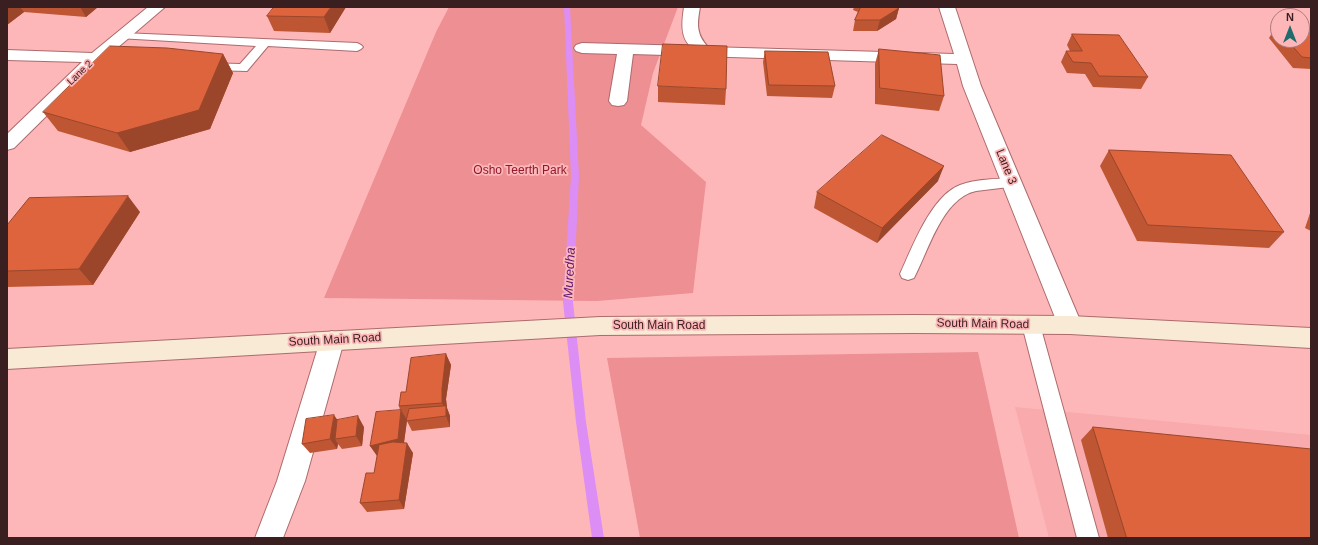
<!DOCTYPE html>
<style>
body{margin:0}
#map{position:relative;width:1318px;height:545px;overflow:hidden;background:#feb7b8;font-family:Arial,sans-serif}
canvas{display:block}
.frame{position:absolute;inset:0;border:8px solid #3a1f20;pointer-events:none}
.north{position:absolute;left:1270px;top:8px;width:40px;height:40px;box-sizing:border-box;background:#feb7b8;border:1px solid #b07a7b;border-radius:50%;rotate:0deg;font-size:11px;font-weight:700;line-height:16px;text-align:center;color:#3a1f20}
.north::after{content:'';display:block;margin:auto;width:14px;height:18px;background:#1f6b6e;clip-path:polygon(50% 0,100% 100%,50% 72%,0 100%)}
</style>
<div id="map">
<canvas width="1318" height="545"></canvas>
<div class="frame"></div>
<div class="north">N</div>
</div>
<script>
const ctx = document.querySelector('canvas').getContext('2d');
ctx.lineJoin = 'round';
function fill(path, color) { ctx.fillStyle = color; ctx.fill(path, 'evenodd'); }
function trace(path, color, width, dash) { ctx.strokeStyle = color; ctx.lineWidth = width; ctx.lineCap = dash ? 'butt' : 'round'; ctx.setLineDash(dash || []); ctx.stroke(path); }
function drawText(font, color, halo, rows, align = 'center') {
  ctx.font = font + ' Arial,sans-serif'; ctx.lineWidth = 3.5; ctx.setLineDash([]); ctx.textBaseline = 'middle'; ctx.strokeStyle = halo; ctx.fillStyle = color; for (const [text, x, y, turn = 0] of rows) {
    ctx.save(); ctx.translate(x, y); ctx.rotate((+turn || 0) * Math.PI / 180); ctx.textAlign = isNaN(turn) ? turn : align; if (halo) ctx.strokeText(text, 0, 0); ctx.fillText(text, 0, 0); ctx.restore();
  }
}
fill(new Path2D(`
 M1015,407L1311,435V538H1049Z`), '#f8aaac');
fill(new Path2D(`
 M449,7H678L653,73L641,125L706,182L693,293L597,301L324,298L436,32Z
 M978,352L1019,538H640L607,358Z`), '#ed8f93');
fill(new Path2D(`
 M564,7H570L579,176L573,302L586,422L604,538H592L576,422L563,302L571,176Z`), '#dc8ef4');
const service = new Path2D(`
 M122,33L357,43L361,45L363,47L361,49L357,51L268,46L247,71L208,70L204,69L202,66L204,63L240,64L256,46L118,38L116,36L118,34Z
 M1012,178L1017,180L1019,183L1017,186L976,191C942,198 928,252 914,278L908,280L902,278L900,274C912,248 931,196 960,185C976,179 995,179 1012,178Z
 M1031,318L1037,320L1040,325L1099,538H1077L1022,325L1025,320Z`);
const minor = new Path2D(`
 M148,7H165L102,61L14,148L7,150V134L82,62L7,60V50L92,53Z
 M684,7H700C697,24 696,34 708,47L954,54L939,7H955L981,86L1082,325L1078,332L1070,334L1062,332L1058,325L963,86L957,64L633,54L627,101L624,105L618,106L612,105L609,101L617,54L582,53L576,51L574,48L576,45L582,43L690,46C680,36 682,21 684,7Z
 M332,331L340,334L344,341L305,481L283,538H255L277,481L320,341L324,334Z`);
const secondary = new Path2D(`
 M914,315L1070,316L1311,328V348L1070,334L914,333L600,335L7,369V349L600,317Z`);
trace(service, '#ac6b6d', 2);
trace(minor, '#ac6b6d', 2);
trace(secondary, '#ac6b6d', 2);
fill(service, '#fff');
fill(minor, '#fff');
fill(secondary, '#f8ead5');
fill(new Path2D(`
 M7,7H98L86,17L24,12L7,25Z
 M346,7L330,33L274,31L267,16Z
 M854,7H896L899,8L896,19L877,31H853L855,20L858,12L853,10Z
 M1276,27H1278V40H1302L1311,29V69L1293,68L1269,38Z
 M1072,34L1148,77L1141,89L1093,87L1085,74L1067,73L1061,62L1066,51H1070L1067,45Z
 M879,49L944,96L939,111L875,104V64Z
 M765,51L835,86L832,98L767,96L763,62Z
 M223,54L233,73L210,129L130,152L58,131L43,112Z
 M658,86L726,89L725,105L658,102Z
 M1109,150L1284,232L1269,248L1137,241L1100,166Z
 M938,181L877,243L814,208L817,192Z
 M1311,210V231L1305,228Z
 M140,212L93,285L7,287V225Z
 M446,354L451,365L446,399L447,408L450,416V427L412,431L407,421L404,443L413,453L404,509L367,512L360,503L374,473L400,410L399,406Z
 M337,420L364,427L362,446L342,449L338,444L337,449L310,453L302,444Z
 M1093,427L1311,538H1108L1081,440Z`), '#be5634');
fill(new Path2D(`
 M7,7H20L24,12L7,25Z
 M80,7H98L86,17Z
 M331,7H346L330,33L324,17Z
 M899,8L896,19L877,31L880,20Z
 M223,54L233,73L210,129L130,152L117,133Z
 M944,166L938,181L877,243L882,228Z
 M128,196L140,212L93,285L79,269Z
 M446,354L451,365L446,399L447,408L450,416V427L446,416V411L442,403V389Z
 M401,410L407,420L403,449L377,456L370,446Z
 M334,415L341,425L335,439L338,444L337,449L330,439Z
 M358,416L364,427L362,446L356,436Z
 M407,443L413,453L404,509L399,500Z`), '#9b462b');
const building = new Path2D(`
 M274,7H331L324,17L267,16Z
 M861,7H896L899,8L880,20H855Z
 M1302,28L1311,29V58L1302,57L1287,40H1302Z
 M1072,34L1119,35L1148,77L1099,76L1091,63L1073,62L1066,51H1082Z
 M663,44L727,46L726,89L658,86Z
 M110,46L167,48L223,54L199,110L117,133L43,112Z
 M879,49L940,55L944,96L880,88Z
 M765,51L828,52L835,86L769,85Z
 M882,135L944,166L882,228L817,192Z
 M1109,150L1231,155L1284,232L1148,225Z
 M128,196L79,269L7,271V225L29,198Z
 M446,354L442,389V403L399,406L401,392H406L411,358Z
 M446,406V416L406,421L409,409Z
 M401,410L398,439L370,446L376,412Z
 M334,415L330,439L302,444L306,419Z
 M358,416L356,436L335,439L337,420Z
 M1093,427L1311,449V538H1127Z
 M393,442L407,443L399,500L360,503L366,473H374L379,445Z`);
fill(building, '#dd643d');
trace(building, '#9b462b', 1);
drawText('10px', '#3a1f20', '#feb7b8', [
 ["Lane 2",80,73,-44]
]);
drawText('12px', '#3a1f20', '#feb7b8', [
 ["Lane 3",1006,167,68],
 ["South Main Road",983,324,1],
 ["South Main Road",659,326],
 ["South Main Road",335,340,-3]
]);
drawText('12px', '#90182e', '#feb7b8', [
 ["Osho Teerth Park",520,171]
]);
drawText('italic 13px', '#5f1772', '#feb7b8', [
 ["Muredha",570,273,-87]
]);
</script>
